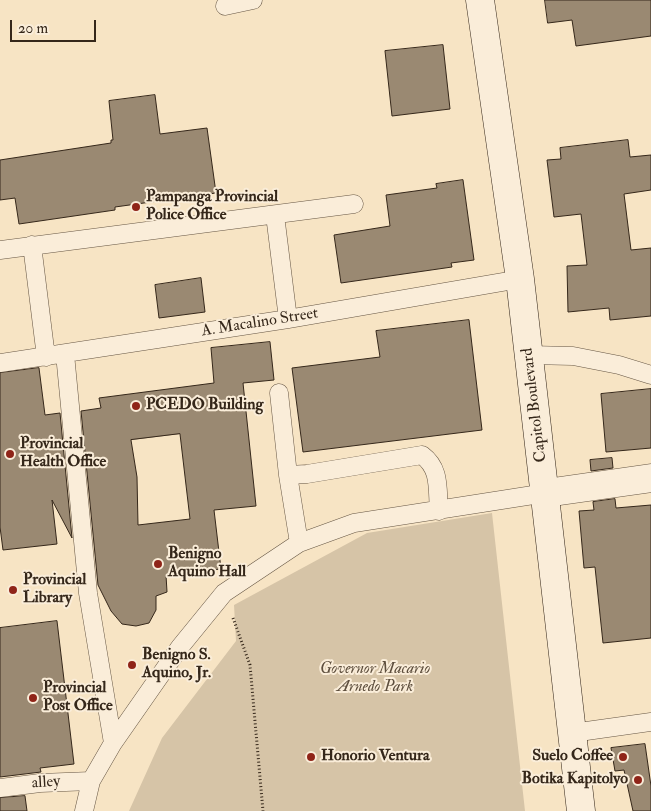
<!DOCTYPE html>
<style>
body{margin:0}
#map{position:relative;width:651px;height:811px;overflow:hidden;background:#f7e4c4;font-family:"IM FELL Double Pica",serif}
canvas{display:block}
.scale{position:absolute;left:10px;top:20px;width:86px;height:22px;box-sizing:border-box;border:2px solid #35271a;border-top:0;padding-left:6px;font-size:15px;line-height:18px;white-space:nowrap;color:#35271a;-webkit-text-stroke:4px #faedd9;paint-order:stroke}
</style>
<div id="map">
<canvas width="651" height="811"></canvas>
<div class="scale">20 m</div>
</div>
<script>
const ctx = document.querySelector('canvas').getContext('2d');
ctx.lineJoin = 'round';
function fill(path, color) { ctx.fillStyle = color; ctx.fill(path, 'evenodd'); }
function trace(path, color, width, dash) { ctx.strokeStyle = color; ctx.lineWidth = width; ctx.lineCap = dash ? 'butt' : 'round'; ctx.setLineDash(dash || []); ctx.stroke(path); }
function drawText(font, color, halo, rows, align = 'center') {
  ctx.font = font + ' "IM FELL Double Pica",serif'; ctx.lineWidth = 4; ctx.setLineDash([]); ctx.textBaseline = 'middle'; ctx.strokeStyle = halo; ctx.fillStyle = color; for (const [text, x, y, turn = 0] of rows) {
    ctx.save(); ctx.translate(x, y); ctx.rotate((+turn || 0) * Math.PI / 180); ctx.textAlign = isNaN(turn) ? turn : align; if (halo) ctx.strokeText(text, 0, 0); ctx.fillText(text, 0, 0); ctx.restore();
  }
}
fill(new Path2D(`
 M492,513L525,811H129L162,738L236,641L234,605L367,533Z`), '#d6c4a7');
const building = new Path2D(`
 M545,0H651V36L576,46L572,20L548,23Z
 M443,45L450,109L392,116L385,51Z
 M155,95L160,134L207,128L216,193L115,207V210L19,224L15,198L0,200V160L111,143V140H113L109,101Z
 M628,140L630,157L651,155V190L624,194L631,250L651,248V316L610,320L609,308L568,312L567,266L587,265L581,214L554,217L547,160L561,159L560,148Z
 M463,180L474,260L451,263L452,267L341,283L334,235L390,226L386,195L437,188L436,184Z
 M201,278L205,312L159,318L155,285Z
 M469,320L482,430L303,452L292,368L380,357L376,331Z
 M270,342L274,380L243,383L256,506L214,510L221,569L166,575L167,592L156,596V610L149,623L136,626L122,624L111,611L98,585L81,411L101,408L99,398L214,383L211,348ZM180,434L190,519L138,525L137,477L131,440Z
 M39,368L45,415L60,413L72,538L52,500L57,544L3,550L0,527V373Z
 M651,389V448L606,452L601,394Z
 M612,458L613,468L591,471L590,460Z
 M615,499L616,508L651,505V638L603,643L595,567L584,568L579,511L594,510L593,502Z
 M57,621L74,764L40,768L41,772L0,777V628Z
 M645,744L651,786V811H633L624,770L615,771L611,748Z
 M25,796L27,811H0V798Z`);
fill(building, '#9a8972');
trace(building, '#35271a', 1);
const lane = new Path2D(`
 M225,6L253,0
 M275,215L288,319
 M32,245L46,357
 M0,250L354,204
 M65,354L88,593L113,743
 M529,355L573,356L619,365L651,375
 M0,363L288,319L520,279
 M279,393L288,475
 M299,543L288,475L307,474L422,455C441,469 437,489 439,511
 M572,733L651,722
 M0,788L40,783L91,781
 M84,811L91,781L113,743L180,647L224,593L299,543L354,523L546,493`);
const street = new Path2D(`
 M546,493L651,478`);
const secondary = new Path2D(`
 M480,0L520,279L581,811`);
trace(lane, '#665644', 19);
trace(street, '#665644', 29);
trace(secondary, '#35271a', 29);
trace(new Path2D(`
 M233,618L250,665L263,811`), '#35271a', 3, [1, 2.5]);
trace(lane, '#faedd9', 18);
trace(street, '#faedd9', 28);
trace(secondary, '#faedd9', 28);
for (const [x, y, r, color] of [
 [136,207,5,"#8f2418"],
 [136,406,5,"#8f2418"],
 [10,454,5,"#8f2418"],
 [158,564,5,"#8f2418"],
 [13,590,5,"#8f2418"],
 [132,665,5,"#8f2418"],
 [33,698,5,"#8f2418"],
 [311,757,5,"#8f2418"],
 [623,757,5,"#8f2418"],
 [638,780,5,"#8f2418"]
]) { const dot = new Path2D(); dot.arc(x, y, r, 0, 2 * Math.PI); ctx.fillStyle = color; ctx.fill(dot); trace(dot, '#faedd9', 2); }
drawText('bold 16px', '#35271a', '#faedd9', [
 ["Pampanga Provincial",146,198],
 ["Police Office",146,216],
 ["PCEDO Building",146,406],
 ["Provincial",20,445],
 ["Health Office",20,463],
 ["Benigno",168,555],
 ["Aquino Hall",168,573],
 ["Provincial",23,581],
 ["Library",23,599],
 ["Benigno S.",142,656],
 ["Aquino, Jr.",142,674],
 ["Provincial",43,689],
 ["Post Office",43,707],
 ["Honorio Ventura",321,757],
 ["Suelo Coffee",613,757,"right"],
 ["Botika Kapitolyo",628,780,"right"]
], 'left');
drawText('16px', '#35271a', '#faedd9', [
 ["A. Macalino Street",260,323,-9],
 ["Capitol Boulevard",535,405,-97],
 ["alley",46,783,-4]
]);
drawText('italic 16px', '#5d4e3d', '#faedd9', [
 ["Governor Macario",375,670],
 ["Arnedo Park",375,688]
]);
</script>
